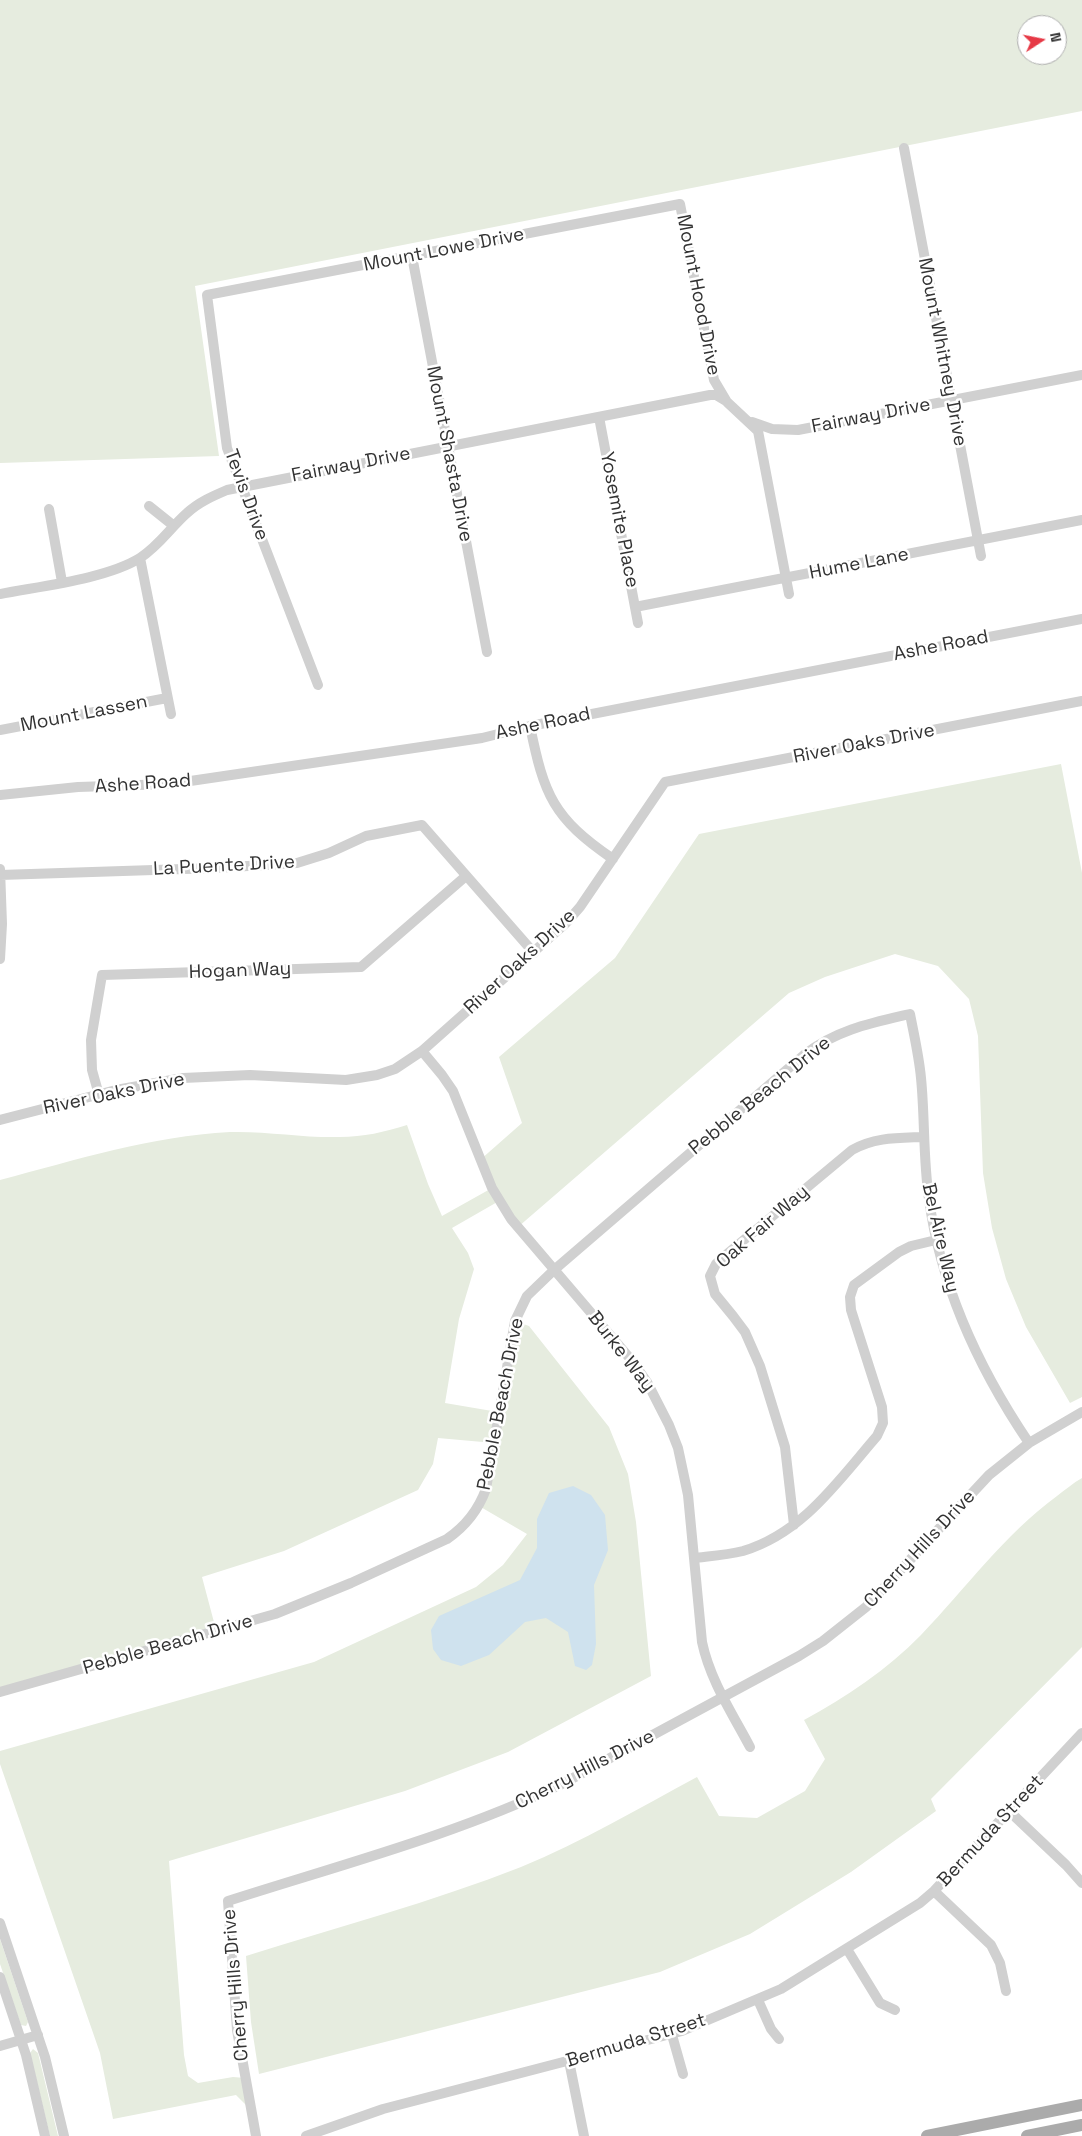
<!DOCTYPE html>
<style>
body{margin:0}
#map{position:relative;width:1082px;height:2136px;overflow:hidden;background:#fff;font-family:"Space Grotesk",sans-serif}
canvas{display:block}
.north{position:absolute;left:1017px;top:15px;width:50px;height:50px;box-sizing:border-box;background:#fff;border:1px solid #adadad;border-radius:50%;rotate:79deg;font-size:14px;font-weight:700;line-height:20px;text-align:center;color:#333}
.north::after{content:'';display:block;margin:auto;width:18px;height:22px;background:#e63946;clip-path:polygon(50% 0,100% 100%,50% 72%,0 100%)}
</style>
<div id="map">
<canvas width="1082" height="2136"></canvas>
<div class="north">N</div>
</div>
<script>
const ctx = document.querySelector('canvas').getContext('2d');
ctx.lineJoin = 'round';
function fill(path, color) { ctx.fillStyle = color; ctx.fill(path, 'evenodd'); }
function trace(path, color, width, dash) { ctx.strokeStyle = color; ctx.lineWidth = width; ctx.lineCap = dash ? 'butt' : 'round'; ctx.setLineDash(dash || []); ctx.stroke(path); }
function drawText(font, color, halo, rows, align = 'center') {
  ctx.font = font + ' "Space Grotesk",sans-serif'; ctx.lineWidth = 5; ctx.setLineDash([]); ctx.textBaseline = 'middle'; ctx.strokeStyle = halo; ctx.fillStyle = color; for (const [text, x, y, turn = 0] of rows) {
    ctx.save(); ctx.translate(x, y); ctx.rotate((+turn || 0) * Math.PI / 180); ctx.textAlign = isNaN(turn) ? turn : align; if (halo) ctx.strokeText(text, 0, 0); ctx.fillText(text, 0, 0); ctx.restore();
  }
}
fill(new Path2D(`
 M0,0H1082V111L195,286L219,456L0,463ZM1027,25H1057V55H1027Z
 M1061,764L1082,873V1397L1070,1403L1026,1327L1006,1279L992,1228L983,1173L978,1036L969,999L938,966L895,954L825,977L789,993L518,1227L499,1201L452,1228L468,1253L474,1269L459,1319L445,1403L498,1412L515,1321L529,1326L609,1427L628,1474L636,1522L651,1676L508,1752L405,1791L169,1861L184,2055L188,2076L198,2083L233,2077L245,2078L251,2110L236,2095L113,2119L100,2053L0,1764V1751L314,1662L476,1587L503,1565L527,1534L479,1506L494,1443L438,1438L433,1464L418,1490L284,1551L202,1577L215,1626L0,1689V1180C76,1160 151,1136 230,1132C267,1131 304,1138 340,1137C363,1137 385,1132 407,1125L428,1184L442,1216L492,1188L480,1160L522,1123L499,1057L615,958L699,834Z
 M1082,1478V1647L931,1799L936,1811L851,1872L750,1934L660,1972L259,2074L251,2022L246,1956C338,1927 432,1902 521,1867C582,1842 639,1808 697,1777L719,1816L757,1818L805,1791L825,1759L804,1720C846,1697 887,1670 921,1635C966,1588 1004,1535 1057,1496C1065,1490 1073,1483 1082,1478Z
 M0,1939L28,2022L26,2026L21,2025L0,1964Z
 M33,2049L38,2053L58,2136H50L30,2053Z`), '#e6ecdf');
fill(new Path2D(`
 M573,1486L591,1495L605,1515L608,1550L594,1585L596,1644L592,1665L586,1670L575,1666L568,1632L546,1618L525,1622L489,1655L461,1666L441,1660L433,1649L431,1630L439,1616L520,1580L537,1548V1519L549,1493Z`), '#cfe2ee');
trace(new Path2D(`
 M904,148L981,556
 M412,256L487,652
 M599,417L638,623
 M752,422L772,429L798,430L1082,375
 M149,506L174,526
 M49,509L62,582
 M140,558L171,714
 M0,594C41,586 106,579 140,558C159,546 171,527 187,513C199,502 213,496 227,490L710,395H716L726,401
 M635,607L1082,520
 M318,685L227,448L207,295L680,204L714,380L727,402L758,431L789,594
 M530,726C544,795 553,818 613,859
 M0,730L167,698
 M0,795L78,787L170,784L482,738L530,726L1082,619
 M0,869L2,924L0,959
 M0,875L215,868L297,863L329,853L366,836L422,825L534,953
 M422,1051L442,1075L453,1091L492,1188L511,1219L633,1362L647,1382L669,1425L678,1448L688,1495L702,1642C710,1680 732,1713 750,1747
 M99,1095L92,1070L91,1040L102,975L361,967L466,876
 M0,1120L116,1090L183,1078L250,1075L346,1080L377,1075L395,1069L422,1051L566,923L580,907L665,782L1082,701
 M794,1525L785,1447L760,1366L745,1332L733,1316L715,1294L710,1276L716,1264L727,1254L852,1150C875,1137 898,1138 923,1137
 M694,1558C711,1556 727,1555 743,1551C803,1533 838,1481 877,1436L883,1423L882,1407L851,1310L850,1297L854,1285L899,1252L911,1246L936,1240
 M0,1692L275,1614L351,1583L447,1539C466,1526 478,1511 486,1489L515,1321L527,1296L554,1270L804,1055C836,1030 871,1023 910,1014C914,1035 919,1056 921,1078C925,1118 923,1159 929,1199C941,1289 979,1369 1029,1443
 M1009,1811L1066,1865L1082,1883
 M934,1891L991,1945L1000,1963L1006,1991
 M0,1923L45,2057L64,2136
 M847,1949L880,2003L895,2010
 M0,1977L26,2055L45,2136
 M758,2000L771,2029L779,2039
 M672,2035L683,2074
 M0,2046L38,2035
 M569,2061L584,2136
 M256,2136L237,2030L228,1901C340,1865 455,1835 562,1784L799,1656L823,1641L866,1607L989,1475L1029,1443L1082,1412
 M306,2136L383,2109L682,2031L781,1989L920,1903L934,1891L1082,1733`), '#d0d0d0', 10);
trace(new Path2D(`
 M927,2136L1082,2105
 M1027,2136L1082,2125`), '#ababab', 12);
drawText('19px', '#333', '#fff', [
 ["Mount Lowe Drive",444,250,-11],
 ["Mount Hood Drive",698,295,79],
 ["Mount Whitney Drive",942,352,79],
 ["Fairway Drive",871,416,-11],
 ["Mount Shasta Drive",449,454,79],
 ["Fairway Drive",351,465,-11],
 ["Tevis Drive",246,495,70],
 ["Yosemite Place",619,520,79],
 ["Hume Lane",859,564,-11],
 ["Ashe Road",941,646,-11],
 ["Mount Lassen",84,714,-11],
 ["Ashe Road",543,724,-12],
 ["River Oaks Drive",864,744,-11],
 ["Ashe Road",143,784,-4],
 ["La Puente Drive",224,866,-3],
 ["River Oaks Drive",520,962,-43],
 ["Hogan Way",240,971,-2],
 ["River Oaks Drive",114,1094,-12],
 ["Pebble Beach Drive",760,1096,-39],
 ["Oak Fair Way",763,1227,-41],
 ["Bel Aire Way",940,1238,77],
 ["Burke Way",621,1352,52],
 ["Pebble Beach Drive",501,1404,-79],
 ["Cherry Hills Drive",920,1549,-47],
 ["Pebble Beach Drive",168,1645,-16],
 ["Cherry Hills Drive",585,1770,-27],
 ["Bermuda Street",991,1831,-47],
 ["Cherry Hills Drive",236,1985,-95],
 ["Bermuda Street",636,2041,-17]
]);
</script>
